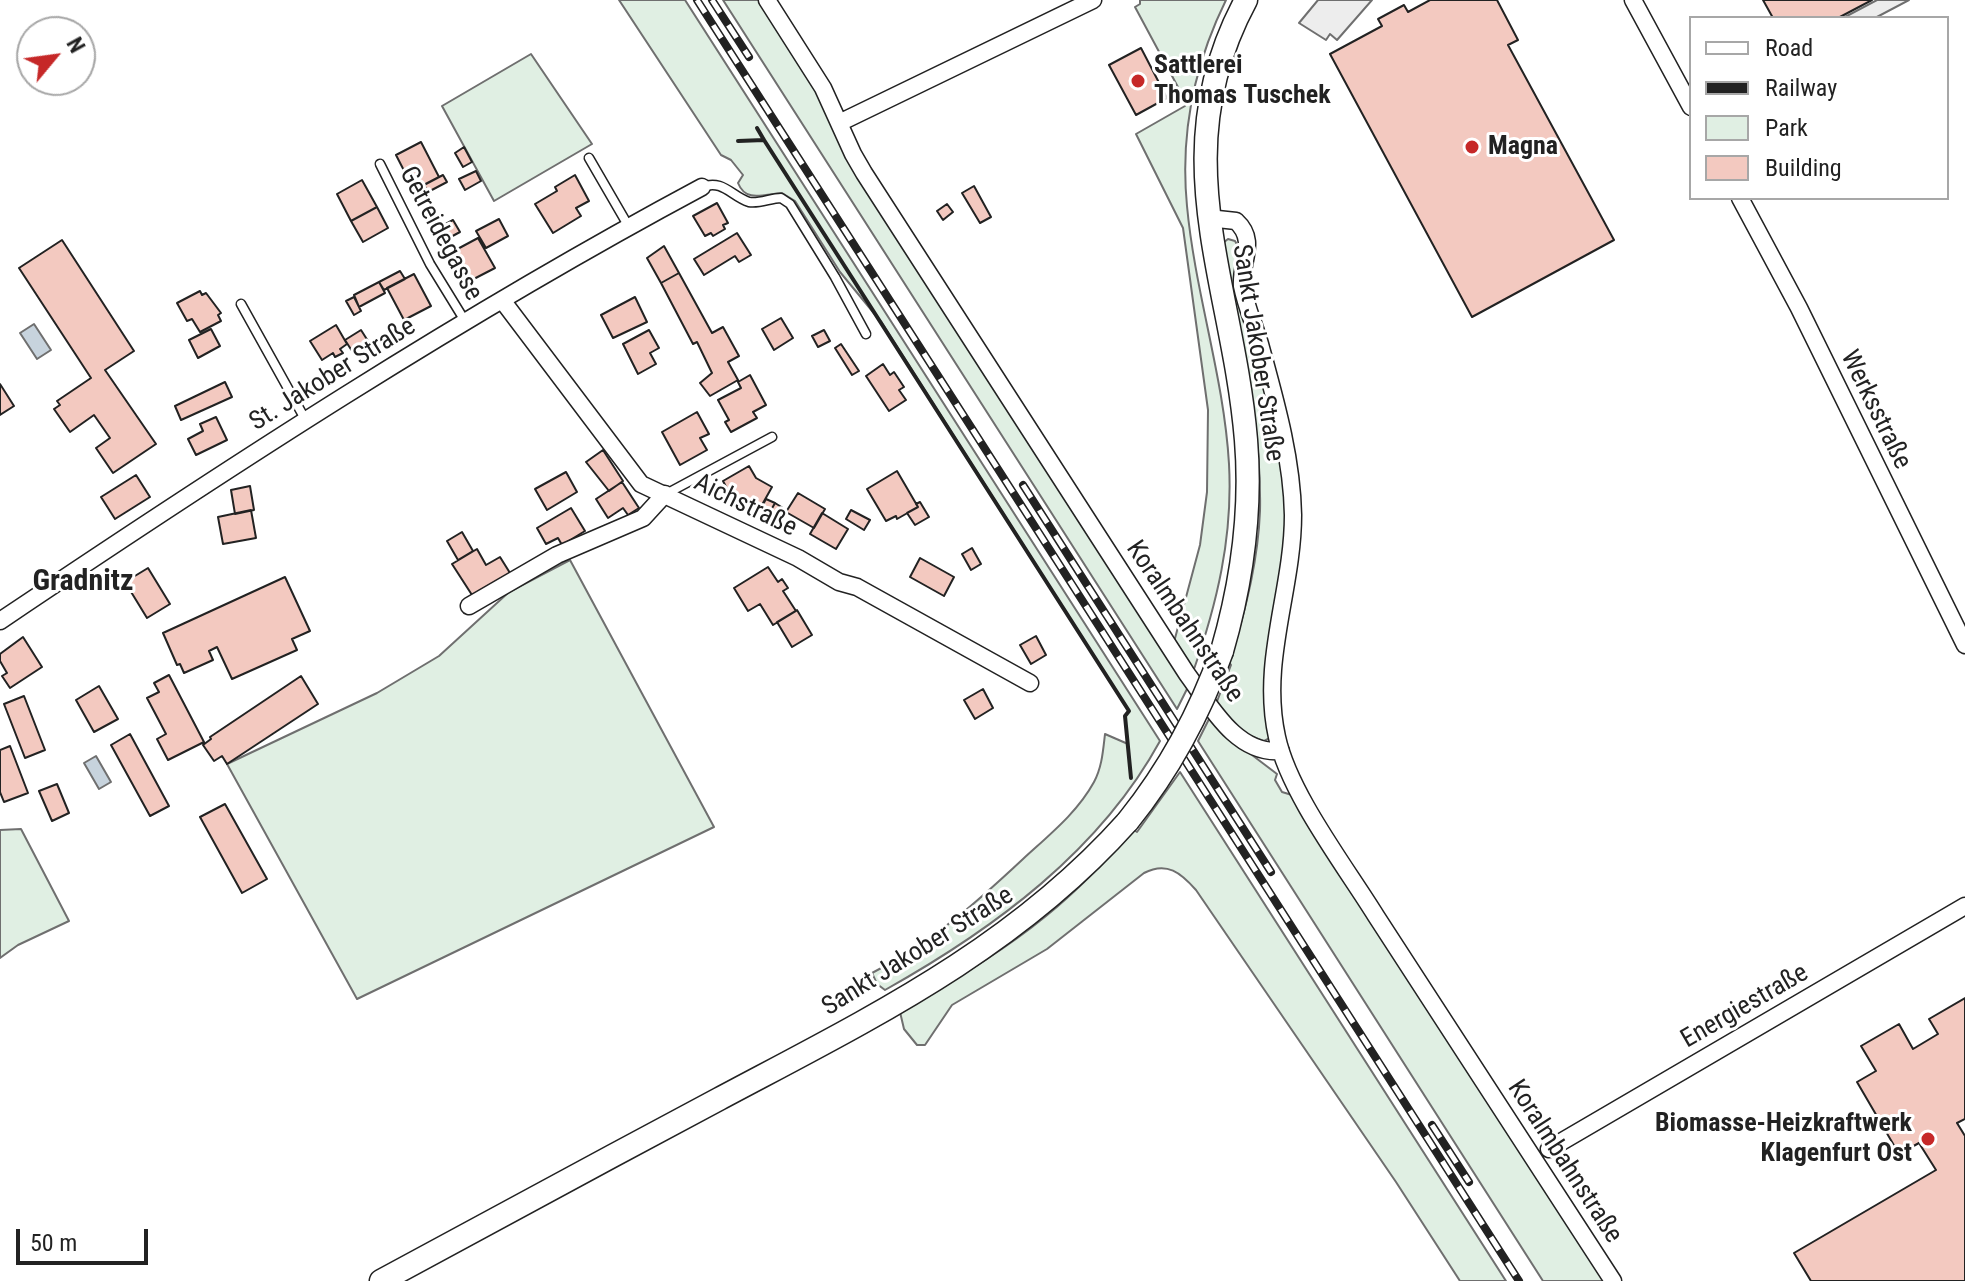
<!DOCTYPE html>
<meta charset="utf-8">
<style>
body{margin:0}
#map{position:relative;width:1965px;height:1281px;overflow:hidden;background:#fff;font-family:"Roboto Condensed",sans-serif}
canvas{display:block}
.legend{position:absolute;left:1689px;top:16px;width:260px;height:184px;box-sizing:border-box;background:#fff;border:2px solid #a7a7a7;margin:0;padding:10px 14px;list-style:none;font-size:24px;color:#222}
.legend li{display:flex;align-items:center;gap:16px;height:40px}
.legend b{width:40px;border:2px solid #a7a7a7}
.north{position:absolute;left:16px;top:16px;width:80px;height:80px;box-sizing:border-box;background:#fff;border:2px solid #a7a7a7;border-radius:50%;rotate:61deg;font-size:22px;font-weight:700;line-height:32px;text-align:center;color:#222}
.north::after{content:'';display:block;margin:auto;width:28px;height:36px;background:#c62828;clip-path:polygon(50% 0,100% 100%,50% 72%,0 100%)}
.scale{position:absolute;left:16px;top:1229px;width:132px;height:36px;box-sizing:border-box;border:4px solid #222;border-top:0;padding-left:10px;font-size:24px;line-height:28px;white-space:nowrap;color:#222;-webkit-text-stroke:6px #fff;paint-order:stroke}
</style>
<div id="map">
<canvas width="1965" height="1281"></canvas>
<ul class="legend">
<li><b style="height:10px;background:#fff"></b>Road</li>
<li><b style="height:10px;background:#222"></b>Railway</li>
<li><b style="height:22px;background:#e0efe3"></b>Park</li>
<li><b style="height:22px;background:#f3c9c0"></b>Building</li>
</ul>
<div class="north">N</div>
<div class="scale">50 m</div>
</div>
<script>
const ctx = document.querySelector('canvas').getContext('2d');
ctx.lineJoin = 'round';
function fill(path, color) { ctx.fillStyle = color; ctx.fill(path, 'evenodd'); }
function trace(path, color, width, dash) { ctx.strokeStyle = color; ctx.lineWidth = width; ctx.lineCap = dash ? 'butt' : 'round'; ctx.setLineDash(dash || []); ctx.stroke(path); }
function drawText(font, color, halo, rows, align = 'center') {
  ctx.font = font + ' "Roboto Condensed",sans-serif'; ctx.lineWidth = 6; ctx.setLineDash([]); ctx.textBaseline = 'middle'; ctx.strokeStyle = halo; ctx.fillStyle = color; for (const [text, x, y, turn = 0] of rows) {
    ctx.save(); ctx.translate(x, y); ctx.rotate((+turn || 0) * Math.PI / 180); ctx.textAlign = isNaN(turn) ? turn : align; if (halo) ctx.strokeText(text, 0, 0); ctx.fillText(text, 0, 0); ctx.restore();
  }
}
const green = new Path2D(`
 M619,0H685L1160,741C1100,851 994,929 885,990L877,984L872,973C930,944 976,903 1023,859C1049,835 1077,813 1094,782C1102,767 1103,751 1105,734L1128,744L1125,716L1129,711L882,323L840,272L795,201L782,193C764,194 746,203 738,183L743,175L731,160L721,155Z
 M723,0H759L1188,687L1177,709Z
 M1140,0H1226C1194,65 1180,134 1187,206C1195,293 1224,377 1229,464C1233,537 1217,604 1193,672L1174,642L1200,545L1207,492L1208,410L1183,228L1136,134L1185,106L1186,102L1135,7L1140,4Z
 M531,54L592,144L494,201L442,106Z
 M1228,239L1235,241L1239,248L1287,496L1270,738L1264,741L1242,733L1216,704L1231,665L1229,662C1245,614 1258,562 1260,511C1262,420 1239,333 1223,243Z
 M570,560L714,827L357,999L227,764L377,693L439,656L509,592Z
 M1210,717L1227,736L1277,774L1275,780L1282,792L1292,795L1607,1281H1543L1198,741Z
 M1180,772L1506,1281H1460L1396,1182L1196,890C1181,873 1167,861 1144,873L1047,949L952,1005L925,1045H917L904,1029L900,1012C950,982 1001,953 1046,916C1078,890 1107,860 1134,830L1137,832Z
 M21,829L69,921L18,945L0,958V830Z`);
fill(green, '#e0efe3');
trace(green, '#6f6f6f', 2);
const parking = new Path2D(`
 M1318,0H1372L1337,40L1330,34L1326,40L1299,23Z
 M1877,0H1909L1875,18H1843Z`);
fill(parking, '#ededed');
trace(parking, '#6f6f6f', 2);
const water = new Path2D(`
 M34,324L51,350L37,359L20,333Z
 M96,756L111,782L99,789L84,763Z`);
fill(water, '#c7d3dd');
trace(water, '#6f6f6f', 2);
const building = new Path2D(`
 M1430,0H1497L1518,40L1508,45L1614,240L1472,317L1330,54L1382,26L1378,19L1404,5L1408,12Z
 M1763,0H1872L1838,18H1773Z
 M1141,48L1167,98L1136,115L1109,65Z
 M421,142L439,177L414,190L396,155Z
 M464,147L472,162L463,167L455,153Z
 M476,171L481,181L465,190L459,179Z
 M443,175L447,182L428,192L424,185Z
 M575,175L589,201L576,208L581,216L553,233L535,204L557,191L555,187Z
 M362,180L377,207L351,221L337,194Z
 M974,186L991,217L980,223L962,193Z
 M717,203L728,223L723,225L725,229L713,236L711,233L705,236L693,216Z
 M947,204L953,212L943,220L937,211Z
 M377,207L388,228L363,242L351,221Z
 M499,219L508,236L486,248L476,231Z
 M453,220L460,232L447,239L440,227Z
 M737,233L751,255L739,262L735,256L704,275L694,259Z
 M478,238L495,268L466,283L450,253Z
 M62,240L134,351L105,370L156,444L113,473L96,448L110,438L94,415L70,432L54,409L60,405L57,401L91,378L19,268Z
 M664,246L679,273L661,283L647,258Z
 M400,271L405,279L384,290L379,282Z
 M679,273L712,333L723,327L739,356L728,362L738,380L710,396L700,383L712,373L697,342L693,344L661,283Z
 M414,274L431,306L404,320L387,288Z
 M379,282L385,293L359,307L354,295Z
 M200,291L202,295L206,293L221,313L218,315L221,321L200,332L192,319L187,321L177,303Z
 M354,297L361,311L354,315L346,301Z
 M635,297L647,322L613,338L601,315Z
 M781,318L793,338L774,350L762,329Z
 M336,325L347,344L340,349L343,353L335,357L333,353L322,360L310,341Z
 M211,329L220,346L198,358L189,340Z
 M361,330L368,341L352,351L345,340Z
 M649,330L659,348L650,353L656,364L638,374L623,344Z
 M824,330L830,341L818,347L812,336Z
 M841,344L859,371L852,375L835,348Z
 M883,364L890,375L894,372L904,387L899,390L906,400L889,411L866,376Z
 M750,375L766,405L753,412L757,418L731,432L725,422L729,420L718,400L741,388L738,382Z
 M225,382L232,397L181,420L175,406Z
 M0,384L14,406L0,415Z
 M697,412L709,434L700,438L707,450L680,465L662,432Z
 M216,417L227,440L196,455L188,439L203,431L200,424Z
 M603,450L623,481L609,491L586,462Z
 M749,466L756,478L772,487L758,512L732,498L723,481Z
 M897,471L918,507L897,519L896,516L886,521L867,489Z
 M566,472L577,492L547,510L535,489Z
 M136,475L150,497L115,519L101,497Z
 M622,482L639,508L628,515L623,508L608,518L596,499Z
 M250,486L254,510L235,514L231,490Z
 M798,493L825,509L814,528L786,512Z
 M766,499L775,503L765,521L756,517Z
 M920,502L929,517L915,525L907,513L918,507L916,504Z
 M775,503L783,508L773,526L765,521Z
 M571,508L585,531L562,545L558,538L546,544L537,528Z
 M251,510L256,538L223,544L218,517Z
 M851,510L870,520L864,530L846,519Z
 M822,513L848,529L836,549L810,534Z
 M462,532L473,551L458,560L447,541Z
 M972,548L981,564L971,570L962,554Z
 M477,549L486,565L500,557L510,573L472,595L452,564Z
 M920,558L954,577L944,596L910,577Z
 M768,567L778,582L782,579L788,588L783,591L796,611L773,625L760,604L748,611L734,588Z
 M148,568L170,604L147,618L125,582Z
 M285,577L310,631L292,639L297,650L232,679L217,647L209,651L213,660L184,673L180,664L177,665L163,633Z
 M797,610L812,635L792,647L777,622Z
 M1036,636L1046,655L1031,664L1020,645Z
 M23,637L42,667L10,688L2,676L7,673L0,661V654Z
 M169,675L204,742L168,760L157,739L166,734L147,698L159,692L154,683Z
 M301,676L318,704L227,764L222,756L214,761L203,745L211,739L210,737Z
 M99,686L118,719L94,732L76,700Z
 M983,689L993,708L975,719L964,700Z
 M24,696L45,750L25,758L4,704Z
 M130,734L169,806L150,816L111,745Z
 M10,746L28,793L4,802L0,792V750Z
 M57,784L69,813L52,821L39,791Z
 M225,804L267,879L242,893L200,817Z
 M1965,998V1119L1957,1123L1965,1136V1281H1811L1794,1253L1936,1170L1919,1143L1899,1154L1857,1082L1876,1071L1861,1046L1899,1024L1913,1049L1938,1034L1929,1019Z`);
fill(building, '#f3c9c0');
trace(building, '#222', 2);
const service = new Path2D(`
 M589,158L629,227
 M380,164L430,264L465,321
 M702,187C723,179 731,196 749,202C759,204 771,198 781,198L790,204L835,277L866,334
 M241,304L305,419
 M666,494L772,437`);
const minor = new Path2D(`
 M767,0L823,88L853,154L864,173L1187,674C1210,705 1236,755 1281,751
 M1633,0L1691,107
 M839,123L1093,0
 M1740,198L1799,308L1965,645
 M1208,218L1236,221C1258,241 1240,262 1242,286C1246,306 1254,324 1260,344C1275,399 1292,457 1293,515C1293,590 1260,662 1277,737C1289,793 1345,866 1376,916C1454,1038 1534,1159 1613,1281
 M502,300L641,484L798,558L839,582L857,587L1030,683
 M469,606L557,555L643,518L665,494
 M0,621C229,467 459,317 702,187
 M1549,1149L1965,906`);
const secondary = new Path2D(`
 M1222,651C1242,582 1252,513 1246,440C1233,282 1162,155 1246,0
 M381,1281C494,1220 606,1159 719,1099C869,1019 1013,950 1128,821`);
trace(service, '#222', 11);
trace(minor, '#222', 19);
trace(secondary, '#222', 25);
trace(service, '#fff', 8);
trace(minor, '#fff', 16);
trace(secondary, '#fff', 22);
const rail = new Path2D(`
 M697,0L1519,1281
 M712,0L749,57
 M1023,485L1271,872
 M1432,1125L1469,1182`);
trace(rail, '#222', 8);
trace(rail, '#fff', 5, [15]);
const secondaryBridge = new Path2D(`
 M1128,821C1169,770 1200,713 1222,651`);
trace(secondaryBridge, '#222', 25, []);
trace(secondaryBridge, '#fff', 22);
trace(new Path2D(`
 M757,128L764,140
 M738,141L764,140L1129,711L1125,716L1131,778`), '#222', 4);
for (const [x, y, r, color] of [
 [1138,81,8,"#c62828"],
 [1472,147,8,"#c62828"],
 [1928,1139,8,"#c62828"]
]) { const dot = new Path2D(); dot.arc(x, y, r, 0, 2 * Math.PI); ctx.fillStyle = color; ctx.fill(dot); trace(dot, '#fff', 3); }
drawText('bold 26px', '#222', '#fff', [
 ["Sattlerei",1154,66],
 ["Thomas Tuschek",1154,96],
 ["Magna",1488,147],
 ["Biomasse-Heizkraftwerk",1912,1124,"right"],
 ["Klagenfurt Ost",1912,1154,"right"]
], 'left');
drawText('26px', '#222', '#fff', [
 ["Getreidegasse",440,234,62],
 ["Sankt Jakober Straße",1257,353,81],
 ["St. Jakober Straße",333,375,-32],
 ["Werksstraße",1875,410,64],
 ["Aichstraße",745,506,26],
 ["Koralmbahnstraße",1184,622,56],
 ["Sankt Jakober Straße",918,952,-32],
 ["Energiestraße",1745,1007,-30],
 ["Koralmbahnstraße",1564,1162,57]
]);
drawText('bold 30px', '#222', '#fff', [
 ["Gradnitz",83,582]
]);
</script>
